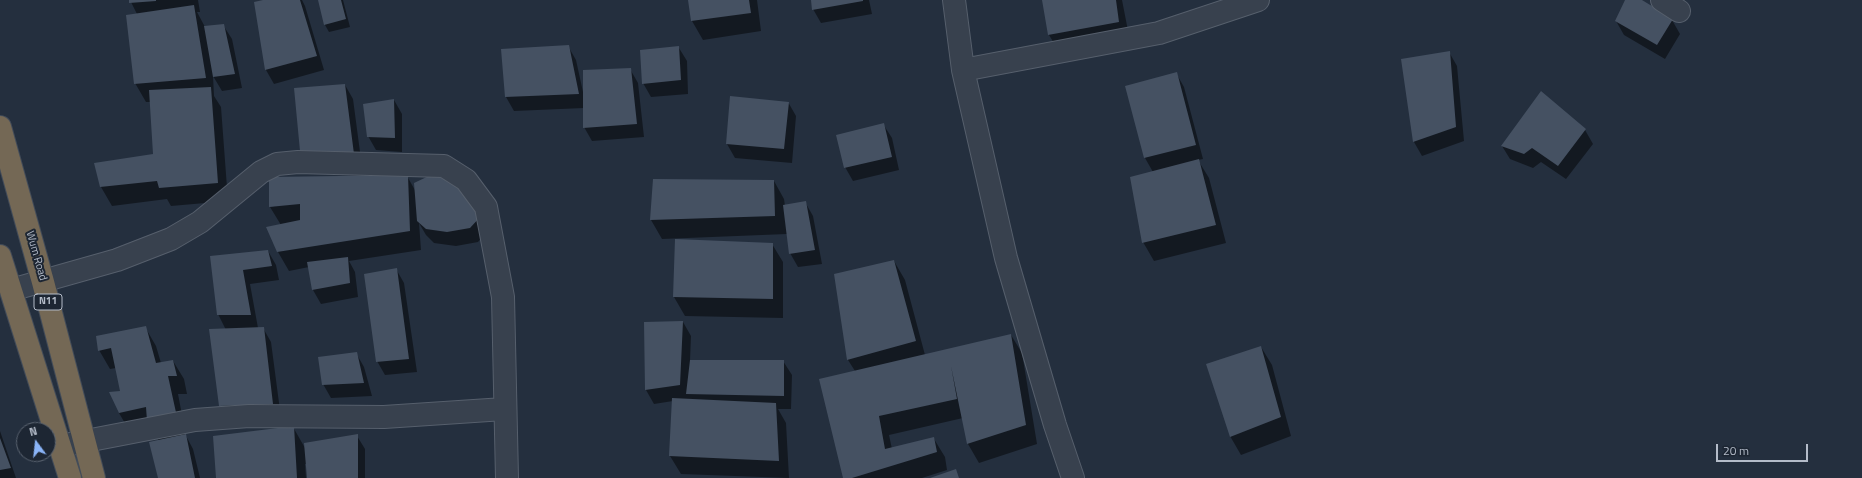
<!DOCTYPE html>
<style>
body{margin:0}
#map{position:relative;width:1862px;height:478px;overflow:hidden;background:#242f3e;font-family:"Titillium Web",sans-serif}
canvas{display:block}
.north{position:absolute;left:16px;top:422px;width:40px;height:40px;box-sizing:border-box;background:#1d2633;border:1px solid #59626f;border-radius:50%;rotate:345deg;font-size:11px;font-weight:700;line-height:16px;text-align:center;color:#b4bcc9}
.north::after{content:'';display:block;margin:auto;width:14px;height:18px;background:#8ab4f8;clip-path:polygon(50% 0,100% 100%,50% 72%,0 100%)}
.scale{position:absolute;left:1716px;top:444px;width:92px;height:18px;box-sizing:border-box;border:2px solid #b4bcc9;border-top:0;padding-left:5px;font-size:12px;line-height:14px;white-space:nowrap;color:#b4bcc9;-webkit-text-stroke:3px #1d2633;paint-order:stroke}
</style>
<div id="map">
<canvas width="1862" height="478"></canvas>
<div class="north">N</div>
<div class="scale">20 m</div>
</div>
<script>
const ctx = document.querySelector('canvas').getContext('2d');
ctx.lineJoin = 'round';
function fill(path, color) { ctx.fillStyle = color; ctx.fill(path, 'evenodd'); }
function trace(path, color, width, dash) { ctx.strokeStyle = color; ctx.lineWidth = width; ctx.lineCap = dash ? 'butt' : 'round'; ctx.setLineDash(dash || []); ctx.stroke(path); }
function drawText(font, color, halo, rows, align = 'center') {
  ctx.font = font + ' "Titillium Web",sans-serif'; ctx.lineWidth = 4; ctx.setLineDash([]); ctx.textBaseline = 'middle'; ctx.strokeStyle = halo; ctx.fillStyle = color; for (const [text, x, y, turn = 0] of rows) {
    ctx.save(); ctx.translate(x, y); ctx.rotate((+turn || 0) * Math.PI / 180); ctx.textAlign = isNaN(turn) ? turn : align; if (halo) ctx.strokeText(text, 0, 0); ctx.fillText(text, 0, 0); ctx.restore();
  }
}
fill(new Path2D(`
 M130,0H198L200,12H197L205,27L223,25L232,39L242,88L222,91L213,76L214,96L221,107L228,201L171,206L167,199L112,206L101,187L95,164L154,155L151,102H146L135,83L137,14Z
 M267,0H302L305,6L324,70L274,84L266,70L255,3Z
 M319,0H343L350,27L329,32L325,25Z
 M689,0H757L761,31L703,40L692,21Z
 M812,0H869L872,14L821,23L813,9Z
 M1043,0H1122L1130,41L1060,53L1049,35Z
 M1626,0H1641L1672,20L1680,34L1665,59L1624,35L1616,21Z
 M568,46L576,60L583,92L630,69L638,83L644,137L592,141L584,127V108L514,111L506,97L502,50Z
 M679,48L687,61L688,94L651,97L643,83Z
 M1449,52L1457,66L1464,141L1422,156L1414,142L1402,60Z
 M1176,73L1184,87L1203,159L1198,160L1209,178L1226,243L1154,261L1143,242L1153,172L1145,158Z
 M345,85L353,99L362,167L309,165L301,151Z
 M394,100L402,114V152L376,150L368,136Z
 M788,102L796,116L792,163L735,158L727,144Z
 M883,124L892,138L899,170L853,181L845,167Z
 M1585,130L1593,144L1566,179L1541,162L1533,168L1510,159L1502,146Z
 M433,175L488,230L478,242L456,246L434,243L426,235L419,223L421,250L349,261L355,272L358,297L321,304L313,290L309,267L289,271L278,252L281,225L270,207L407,176L416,192Z
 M654,180L774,181L784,199L785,206L805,202L813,216L822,264L798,267L790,253L787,234L662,239L651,220Z
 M676,240L772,244L783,262V318L685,316L674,297Z
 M268,251L276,265L279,280L250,284L258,328H263L271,342L281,418L228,419L220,405L226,330L218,314L211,257Z
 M894,261L905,280L925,355L1011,335L1022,353L1037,444L979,463L968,444L963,418L889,435L892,449L934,439L945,457L947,470L922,478H844L855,371L848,360L835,275Z
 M396,269L404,283L417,372L385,375L377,361Z
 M683,322L691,336L690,361H783L792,375L791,409H778L786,423L789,478L681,474L670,456L673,401L654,404L646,390Z
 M145,327L156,346L161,363L173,361L184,379L187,394H178L186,436L193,449L200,478H159V441L151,427L130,432L119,413L121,392L116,368L110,369L99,350Z
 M1261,347L1272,365L1291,436L1241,455L1230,436Z
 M356,353L364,367L372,396L331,398L323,384Z
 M293,427L305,448L357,436L365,449V478H308L307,464H305L306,478H217Z
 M0,431L16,478H0Z`), '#0007');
fill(new Path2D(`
 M129,0H156V1L129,3Z
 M263,0H300L317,56L265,70L254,2Z
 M318,0H341L346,19L324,25Z
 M688,0H749L751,13L691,21Z
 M811,0H863V1L812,10Z
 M1042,0H1116L1119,22L1048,35Z
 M1625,0H1642L1673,19L1657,45L1615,21Z
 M194,5L206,78L134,84L126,15Z
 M224,24L235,74L213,77L204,26Z
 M569,45L579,94L505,97L501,49Z
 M679,46L681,80L642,84L640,50Z
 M1450,51L1456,127L1413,142L1401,59Z
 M631,68L637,124L583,128V70Z
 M1177,72L1196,145L1144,158L1125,86Z
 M345,84L354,154L300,151L294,88Z
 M211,87L218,183L159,188L157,181L100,187L94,163L153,154L149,90Z
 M1541,91L1586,129L1558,166L1532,148L1524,154L1501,146Z
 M730,96L789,102L784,149L726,144Z
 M394,99L395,138L367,137L363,104Z
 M884,123L892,157L844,168L836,135Z
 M1199,159L1216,225L1142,243L1130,177Z
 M433,174L452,179L481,216L470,228L447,232L426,229L417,221L414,183Z
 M408,175L410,231L277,252L266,227L300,220V204L269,207V177Z
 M653,179L774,180L775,216L650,220Z
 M806,201L815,250L789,254L783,205Z
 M675,239L773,243V299L673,297Z
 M268,250L272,266L243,270L251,315H217L210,256Z
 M348,257L350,283L312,290L307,262Z
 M894,260L916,341L847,360L834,274Z
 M397,268L409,359L376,362L364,274Z
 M683,321L680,385L645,390L644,322Z
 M146,326L156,363L173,360L177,376H168L177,417L147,421L146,407L119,413L109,392L120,391L111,348L98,351L96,336Z
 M264,327L273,404L219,406L209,329Z
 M1011,334L1026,425L967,444L951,366L957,399L879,416L885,449L934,437L937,452L852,478H843L819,379Z
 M1261,346L1281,417L1230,437L1206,364Z
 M357,352L364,383L322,385L318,357Z
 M690,360H784V396L686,394Z
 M672,398L776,403L779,461L669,456Z
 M294,426L297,478H216L213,436Z
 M186,434L195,478H158L149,442Z
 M358,434V478H307L304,443Z
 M0,438L11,468L0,470Z
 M956,469L959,478H930Z`), '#455162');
const minor = new Path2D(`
 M954,0L963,70L1006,258L1055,425L1073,478
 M1662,0L1679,11
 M963,70L1159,33L1258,0
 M11,290L117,260L171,239L200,222L261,172L277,164L298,162L444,166L466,180L486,207L503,297L507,478
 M60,446L195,420L249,416L384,417L504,409`);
const highway = new Path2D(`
 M0,127L43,282L94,478
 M0,256L70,478`);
trace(minor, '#565f6c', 24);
trace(highway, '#434c59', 24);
trace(minor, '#38414e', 22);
trace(highway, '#746855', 22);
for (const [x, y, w] of [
 [48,302,28]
]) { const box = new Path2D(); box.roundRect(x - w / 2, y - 8, w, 16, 3); ctx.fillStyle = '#1d2633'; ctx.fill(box); trace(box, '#b4bcc9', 1); }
drawText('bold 10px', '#b4bcc9', null, [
 ["N11",48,302]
]);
drawText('11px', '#b4bcc9', '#1d2633', [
 ["Wum Road",36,256,74]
]);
</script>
